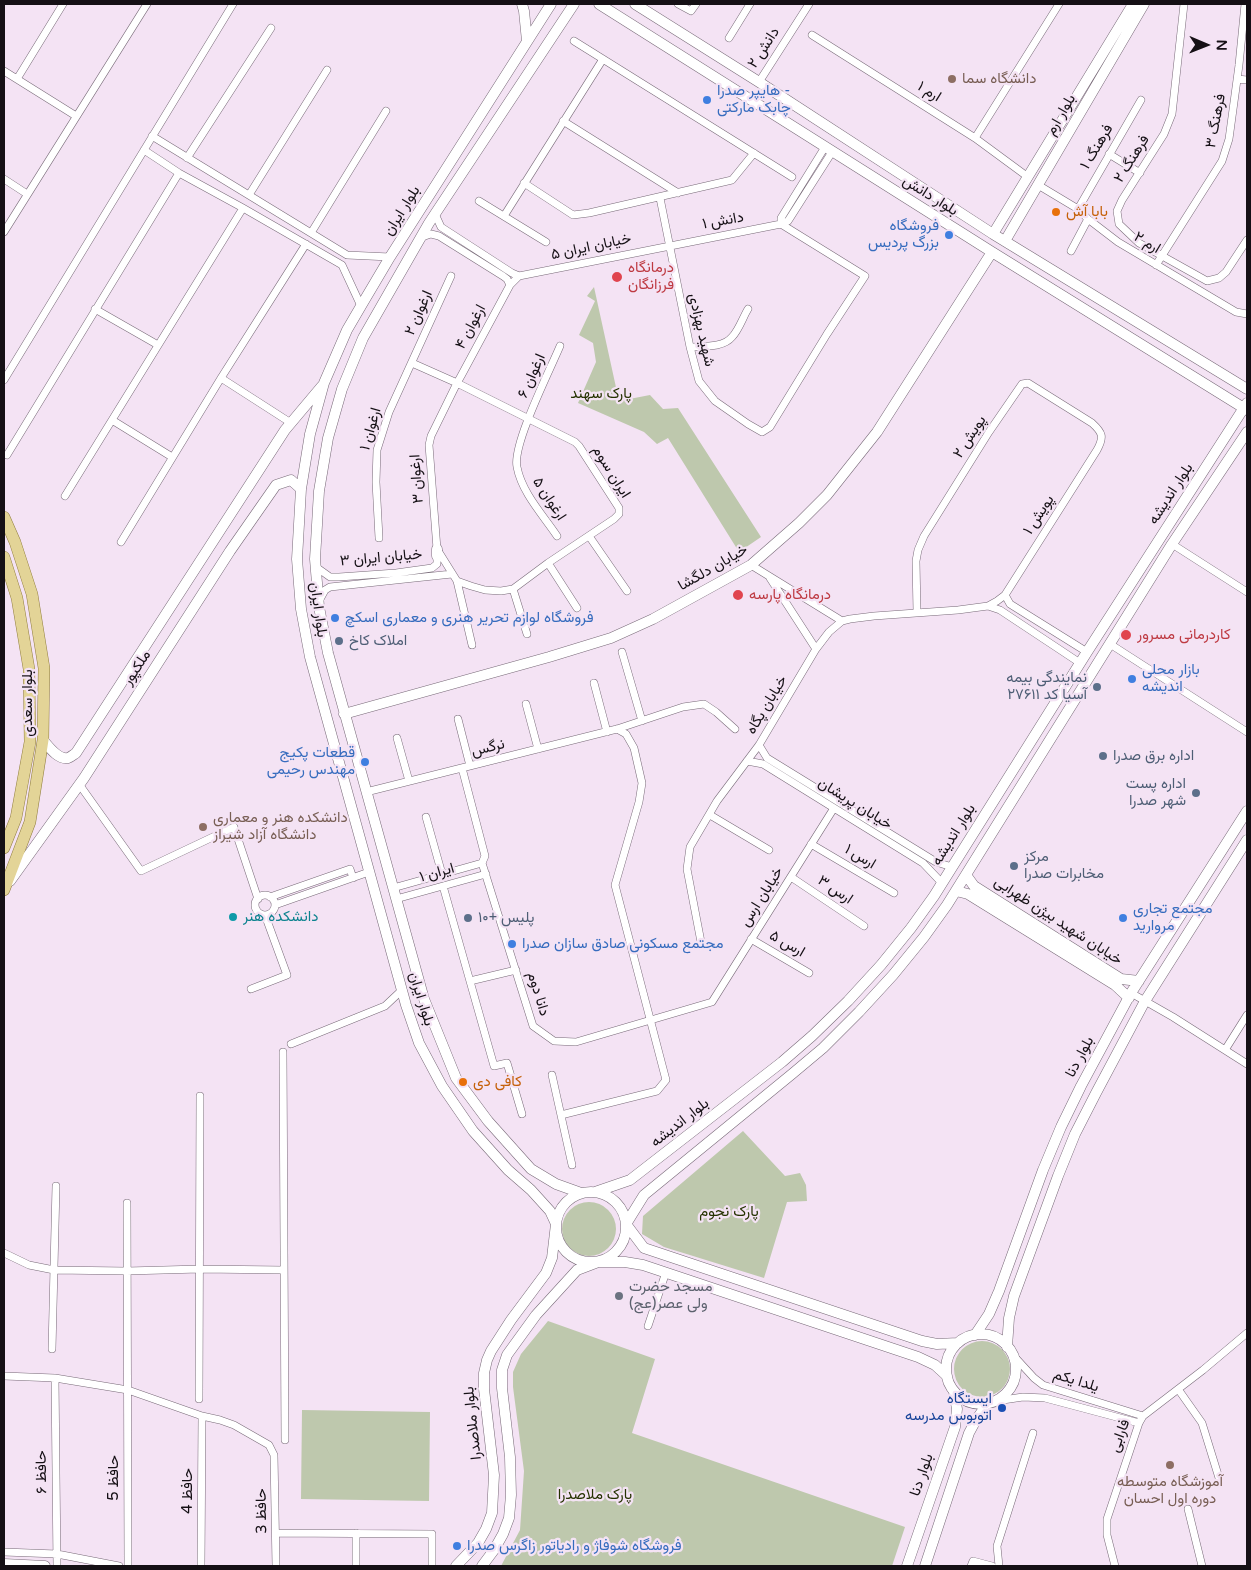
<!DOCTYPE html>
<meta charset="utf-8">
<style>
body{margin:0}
#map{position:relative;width:1251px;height:1570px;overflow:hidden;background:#f4e3f4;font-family:"Varela Round",sans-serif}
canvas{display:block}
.frame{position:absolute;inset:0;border:5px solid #151015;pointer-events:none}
.north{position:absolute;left:1181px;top:20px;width:50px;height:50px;-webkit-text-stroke:4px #f4e3f4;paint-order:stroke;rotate:91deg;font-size:14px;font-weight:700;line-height:20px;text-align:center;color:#151015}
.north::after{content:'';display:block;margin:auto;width:18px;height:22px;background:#151015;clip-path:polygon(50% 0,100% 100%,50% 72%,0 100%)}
</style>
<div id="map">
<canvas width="1251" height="1570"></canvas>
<div class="frame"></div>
<div class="north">N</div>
</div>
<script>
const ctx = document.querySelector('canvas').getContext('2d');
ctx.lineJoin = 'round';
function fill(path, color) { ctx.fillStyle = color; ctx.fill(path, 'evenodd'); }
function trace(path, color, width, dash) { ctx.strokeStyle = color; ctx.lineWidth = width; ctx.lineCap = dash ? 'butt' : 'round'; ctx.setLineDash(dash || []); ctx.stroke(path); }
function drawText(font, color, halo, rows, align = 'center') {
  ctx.font = font + ' "Varela Round",Vazirmatn,sans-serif'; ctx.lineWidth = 4.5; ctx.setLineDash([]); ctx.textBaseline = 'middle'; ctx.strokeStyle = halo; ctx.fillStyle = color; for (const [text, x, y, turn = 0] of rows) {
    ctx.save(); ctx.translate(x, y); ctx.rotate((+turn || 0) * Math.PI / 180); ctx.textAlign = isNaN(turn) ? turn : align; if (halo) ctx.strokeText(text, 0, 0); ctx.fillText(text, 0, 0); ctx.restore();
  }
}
fill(new Path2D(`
 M594,287L619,401L650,395L663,409L678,408L761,537L739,552L668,438L657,444L644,432L578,403L596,362L593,343L579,335L595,301L587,296Z
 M743,1131L785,1176L800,1173L806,1185L807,1201L787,1202L764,1278L664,1247L642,1234L643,1216Z
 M562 1229a27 27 0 1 1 54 0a27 27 0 1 1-54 0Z
 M548,1321L655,1359L632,1433L905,1527L892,1566H501L520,1530L524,1471L513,1387V1372L521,1354Z
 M954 1369a28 28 0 1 1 56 0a28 28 0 1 1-56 0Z
 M302,1410L430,1412L429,1501L301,1499Z`), '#bec8ad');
const street = new Path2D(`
 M678,4L691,11L696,4
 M1184,4L1172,114L1164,134L1122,200L1117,211L1119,224L1139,243L1207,281L1219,278L1226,272L1247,240
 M812,35L975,138L1028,177
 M729,38L750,4
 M574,41L792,177
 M4,71L76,116
 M17,79L63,4
 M1237,79L1247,80
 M759,82L809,4
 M563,121L678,193
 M152,136L347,255L390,257
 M975,138L1059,4
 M144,150L179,173L243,208L342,265L361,306
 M1109,154L1140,173
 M187,158L271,28
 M4,179L27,194
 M524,183L573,215L589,213L732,180L754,153
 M1038,185L1078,209L1088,219L1118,242L1236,312L1247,314
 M249,195L327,70
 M660,198L690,347L699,381L715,401L748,424L762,432L770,427L827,334L865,276L781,224
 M479,201L546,242
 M1078,209L1141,100
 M435,214L441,227L512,273L519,276L781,224L788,221L832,152
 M504,216L603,59
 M781,224V218L825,147
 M4,232L147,4
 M311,233L386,111
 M422,237L431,234L439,236L503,276L507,279L510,285L519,276
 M1071,251L1088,219
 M1156,265L1222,161L1229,139L1239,65L1245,4
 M95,309L158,345
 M690,347C703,346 723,348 732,337C739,330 743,317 748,309
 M412,363L457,383L575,442L579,446L619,508V514L614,519L548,563L513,589L501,591L485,590L471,586L457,581L437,549L429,445L431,436L457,383L461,376L510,285
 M221,378L291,423
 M4,380L233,4
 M112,420L172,457
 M7,455L179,173
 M65,496L243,208
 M557,536C543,515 522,493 517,467C512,445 550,370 560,346
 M589,536L627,591
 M379,538L376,482L377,450L389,412L451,276
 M121,542L221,378L306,244
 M1172,544L1247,592
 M548,563L577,608
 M751,565L842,621
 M316,567L330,577H339L396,573L432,568L437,564V556
 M770,578L816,649
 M457,581L472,645
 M513,589L527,634
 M1005,595L1010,604L1087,652
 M319,601L325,590L330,587L452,574
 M988,606L1000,610L1080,663
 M1110,644L1247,732
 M622,652L642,721
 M594,683L607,732
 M526,704L538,749
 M458,719L470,766
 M397,738L409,781
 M759,745L767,758L936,862L952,867
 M747,761L763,764L834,808L923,863L942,883
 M462,768L485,856L482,863L533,1026L554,1041L576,1042L712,1002L834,808
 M79,784L141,871L234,827L258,899
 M366,792L617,729L683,707L704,704L716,712L735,729
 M710,815L769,850
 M426,817L442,874
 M811,844L894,893
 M791,877L864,926
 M443,886L494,1066L507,1063L522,1114
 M393,888L482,863
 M255 905a10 10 0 1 1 20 0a10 10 0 1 1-20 0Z
 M270,897L350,869L353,878
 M396,899L486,874
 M275,905L369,872
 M751,939L809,973
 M701,942L687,869L690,847L717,801L759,745L816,649L829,632L842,621L850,619L874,616L958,610L988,606L997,601L1005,595L1097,450C1104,437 1103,433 1092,423L1028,383L1022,384L989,432L924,536L918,550L916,561L917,612
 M470,981L516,970
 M251,989L287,975L265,915
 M1131,993L1173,1017L1247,1064
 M291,1044L385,1006L402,990
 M1225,1050L1247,1015
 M283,1052L285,1440
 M552,1075L572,1165
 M561,1115L657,1091L666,1080L615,885L639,802L642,783L634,748L626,734L617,729
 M127,1203L128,1566
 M4,1253L29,1265L54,1270L127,1271L200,1269L284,1270
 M648,1326L666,1272
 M52,1349L56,1186
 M1012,1354L1034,1378L1043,1385L1143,1416
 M4,1376L55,1378L128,1390L202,1416L220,1420L234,1425L269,1445L274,1455L276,1566
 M55,1378L57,1566
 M1178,1389L1202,1423L1219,1478
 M199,1399L200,1096
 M996,1401L1023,1397L1045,1398L1139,1423
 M1188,1509L1202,1566
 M276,1533L432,1534V1566
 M356,1533V1566
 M4,1552L57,1554L119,1566
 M201,1566L202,1416
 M971,1566L973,1561L992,1566
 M999,1566L997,1546L1033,1433
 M1115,1566L1107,1535V1519L1139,1423L1143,1416L1203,1370L1247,1333`);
const secondary = new Path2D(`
 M522,4L524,11L527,41
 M574,4L429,223L363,338L342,389L328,438L319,491L315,559L319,607L328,653L424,999L456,1078L488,1121L531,1169L556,1184L581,1193
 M599,4L992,252L1247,410
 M635,4L759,82L993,234L1247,389
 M993,234L1133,4
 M1005,241L1144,4
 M437,549V556
 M344,714L549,657L611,638L653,619L751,565L799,523L827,495L877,432L992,252
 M43,740C49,747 58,760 68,758C71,757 73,755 76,753L285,430L322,386
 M966,875L974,886L1121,979L1139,981
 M10,881L84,778L230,551L276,485L291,480L301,489
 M956,891L968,894L1115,985L1129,998
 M556 1227a35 35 0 1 1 70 0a35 35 0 1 1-70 0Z
 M595,1192L630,1180L782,1062L812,1036L848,1001L881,965L911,928L934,896L1087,652L1247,403
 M946 1369a35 35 0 1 1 70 0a35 35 0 1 1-70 0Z
 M975,1335L989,1314L999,1291L1043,1170L1061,1127L1081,1086L1131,993L1247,811
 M958,1343L937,1344L922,1341L644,1248L626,1224L644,1195L792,1074L823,1048L859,1012L893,975L924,937L947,905L1172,544L1247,432
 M1007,1347L1009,1318L1014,1296L1058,1176L1075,1134L1096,1093L1145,1001L1247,840
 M4,1564L45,1566
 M456,1566L478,1543L486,1529L492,1513L494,1475L484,1389V1373L487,1360L491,1351L511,1320L546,1273L552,1258L556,1224L550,1211L531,1190L508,1170L473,1131L442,1086L419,1043L406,1005L310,657L301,609L297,559L301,489L310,434L324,383L347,330L361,306L390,257L551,4
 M482,1566L494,1550L503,1534L509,1518L511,1495L510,1457L502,1388V1370L507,1355L536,1315L577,1270L598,1262H625L643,1265L918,1357L935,1365L947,1376
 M907,1566L955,1427L957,1409L954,1392
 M925,1566L969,1433L976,1420L987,1404`);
const primary = new Path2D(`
 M4,517L15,542L32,594L44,668L43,740L30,822L4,890
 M4,557L17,598L29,669L30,742L16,818L4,848`);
trace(street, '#786a78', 8);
trace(secondary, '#786a78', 11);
trace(primary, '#8f7d3d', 12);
trace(street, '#fff', 7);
trace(secondary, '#fff', 10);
trace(primary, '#e3d497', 11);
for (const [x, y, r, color] of [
 [952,79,5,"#8d6e63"],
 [707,100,5,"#3f7fe0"],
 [1056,212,5,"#e8710a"],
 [949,235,5,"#3f7fe0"],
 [617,277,6,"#e0444e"],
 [738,595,6,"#e0444e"],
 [335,618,5,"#3f7fe0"],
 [1126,635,6,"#e0444e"],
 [339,641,5,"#5c6f8a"],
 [1132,679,5,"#3f7fe0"],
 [1097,687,5,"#5c6f8a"],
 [1103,756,5,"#5c6f8a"],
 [365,762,5,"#3f7fe0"],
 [1196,793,5,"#5c6f8a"],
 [203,827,5,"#8d6e63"],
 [1014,866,5,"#5c6f8a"],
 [233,917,5,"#0f9aa8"],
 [468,918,5,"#5c6f8a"],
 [1123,918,5,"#3f7fe0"],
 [512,944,5,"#3f7fe0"],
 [463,1082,5,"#e8710a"],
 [619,1296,5,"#6b7280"],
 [1002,1408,5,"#1a4fb4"],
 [1170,1465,5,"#8d6e63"],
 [457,1546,5,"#3f7fe0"]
]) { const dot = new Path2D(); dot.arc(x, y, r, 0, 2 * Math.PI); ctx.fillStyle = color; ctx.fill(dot); trace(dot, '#f4e3f4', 2); }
drawText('15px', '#151015', '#f4e3f4', [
 ["دانش ۲",764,48,-57],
 ["ارم ۱",929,92,32],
 ["بلوار ارم",1061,115,-60],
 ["فرهنگ ۳",1216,121,-79],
 ["فرهنگ ۱",1097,147,-59],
 ["فرهنگ ۲",1132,159,-58],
 ["بلوار دانش",930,196,32],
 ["بلوار ایران",402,211,-58],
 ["دانش ۱",723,221,-10],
 ["ارم ۲",1147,243,31],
 ["خیابان ایران ۵",591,247,-12],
 ["ارغوان ۲",419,313,-66],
 ["ارغوان ۴",471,327,-62],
 ["شهید بهزادی",701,330,77],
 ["ارغوان ۶",532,376,-66],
 ["ارغوان ۱",371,429,-74],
 ["پویش ۲",970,437,-57],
 ["ایران سوم",611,472,58],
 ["ارغوان ۳",417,479,-94],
 ["بلوار اندیشه",1171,494,-57],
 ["ارغوان ۵",549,499,57],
 ["پویش ۱",1039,515,-57],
 ["خیابان ایران ۳",381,558,-5],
 ["خیابان دلگشا",713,568,-30],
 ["بلوار ایران",318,610,82],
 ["ملکپور",137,668,-57],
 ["بلوار سعدی",28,703,-90],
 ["خیابان پگاه",767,705,-59],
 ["نرگس",488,748,-14],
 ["خیابان پریشان",855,804,32],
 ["بلوار اندیشه",954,835,-58],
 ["ارس ۱",860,857,31],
 ["ایران ۱",437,873,-16],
 ["ارس ۳",835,890,34],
 ["خیابان ارس",762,897,-58],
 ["خیابان شهید بیژن ظهرابی",1058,921,33],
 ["ارس ۵",787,944,30],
 ["دانا دوم",538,994,73],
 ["بلوار ایران",421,999,73],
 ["بلوار دنا",1080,1057,-62],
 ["بلوار اندیشه",680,1123,-38],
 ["یلدا یکم",1076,1381,17],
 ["بلوار ملاصدرا",473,1423,-96],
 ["فارابی",1120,1436,-70],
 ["حافظ ۶",42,1472,-91],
 ["بلوار دنا",922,1475,-71],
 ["حافظ 5",114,1478,-90],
 ["حافظ 4",188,1491,-90],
 ["حافظ 3",262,1511,-91]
]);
drawText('15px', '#785e54', '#f4e3f4', [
 ["دانشگاه سما",962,79],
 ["دانشکده هنر و معماری",213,818],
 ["دانشگاه آزاد شیراز",213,835],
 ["آموزشگاه متوسطه",1170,1482,"center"],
 ["دوره اول احسان",1170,1499,"center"]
], 'left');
drawText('15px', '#366cbe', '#f4e3f4', [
 ["هایپر صدرا -",717,91],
 ["چابک مارکتی",717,108],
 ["فروشگاه",939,226,"right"],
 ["بزرگ پردیس",939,243,"right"],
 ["فروشگاه لوازم تحریر هنری و معماری اسکچ",345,618],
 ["بازار محلی",1142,670],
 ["اندیشه",1142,687],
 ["قطعات پکیج",355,753,"right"],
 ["مهندس رحیمی",355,770,"right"],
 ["مجتمع تجاری",1133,909],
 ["مروارید",1133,926],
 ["مجتمع مسکونی صادق سازان صدرا",522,944],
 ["فروشگاه شوفاژ و رادیاتور زاگرس صدرا",467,1546]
], 'left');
drawText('15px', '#c56008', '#f4e3f4', [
 ["بابا آش",1066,212],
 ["کافی دی",473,1082]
], 'left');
drawText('15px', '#be3a42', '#f4e3f4', [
 ["درمانگاه",628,268],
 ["فرزانگان",628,285],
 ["درمانگاه پارسه",749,595],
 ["کاردرمانی مسرور",1137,635]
], 'left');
drawText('15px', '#253200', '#f4e3f4', [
 ["پارک سهند",601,394],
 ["پارک نجوم",729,1212],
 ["پارک ملاصدرا",595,1495]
]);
drawText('15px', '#4e5e75', '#f4e3f4', [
 ["املاک کاخ",349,641],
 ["نمایندگی بیمه",1087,678,"right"],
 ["آسیا کد ۲۷۶۱۱",1087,695,"right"],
 ["اداره برق صدرا",1113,756],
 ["اداره پست",1186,784,"right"],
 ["شهر صدرا",1186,801,"right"],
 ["مرکز",1024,857],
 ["مخابرات صدرا",1024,874],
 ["پلیس +۱۰",478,918]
], 'left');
drawText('15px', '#0d838f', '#f4e3f4', [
 ["دانشکده هنر",243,917]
], 'left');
drawText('15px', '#5b616d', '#f4e3f4', [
 ["مسجد حضرت",629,1287],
 ["ولی عصر(عج)",629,1304]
], 'left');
drawText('15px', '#164399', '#f4e3f4', [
 ["ایستگاه",992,1399],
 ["اتوبوس مدرسه",992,1416]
], 'right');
</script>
